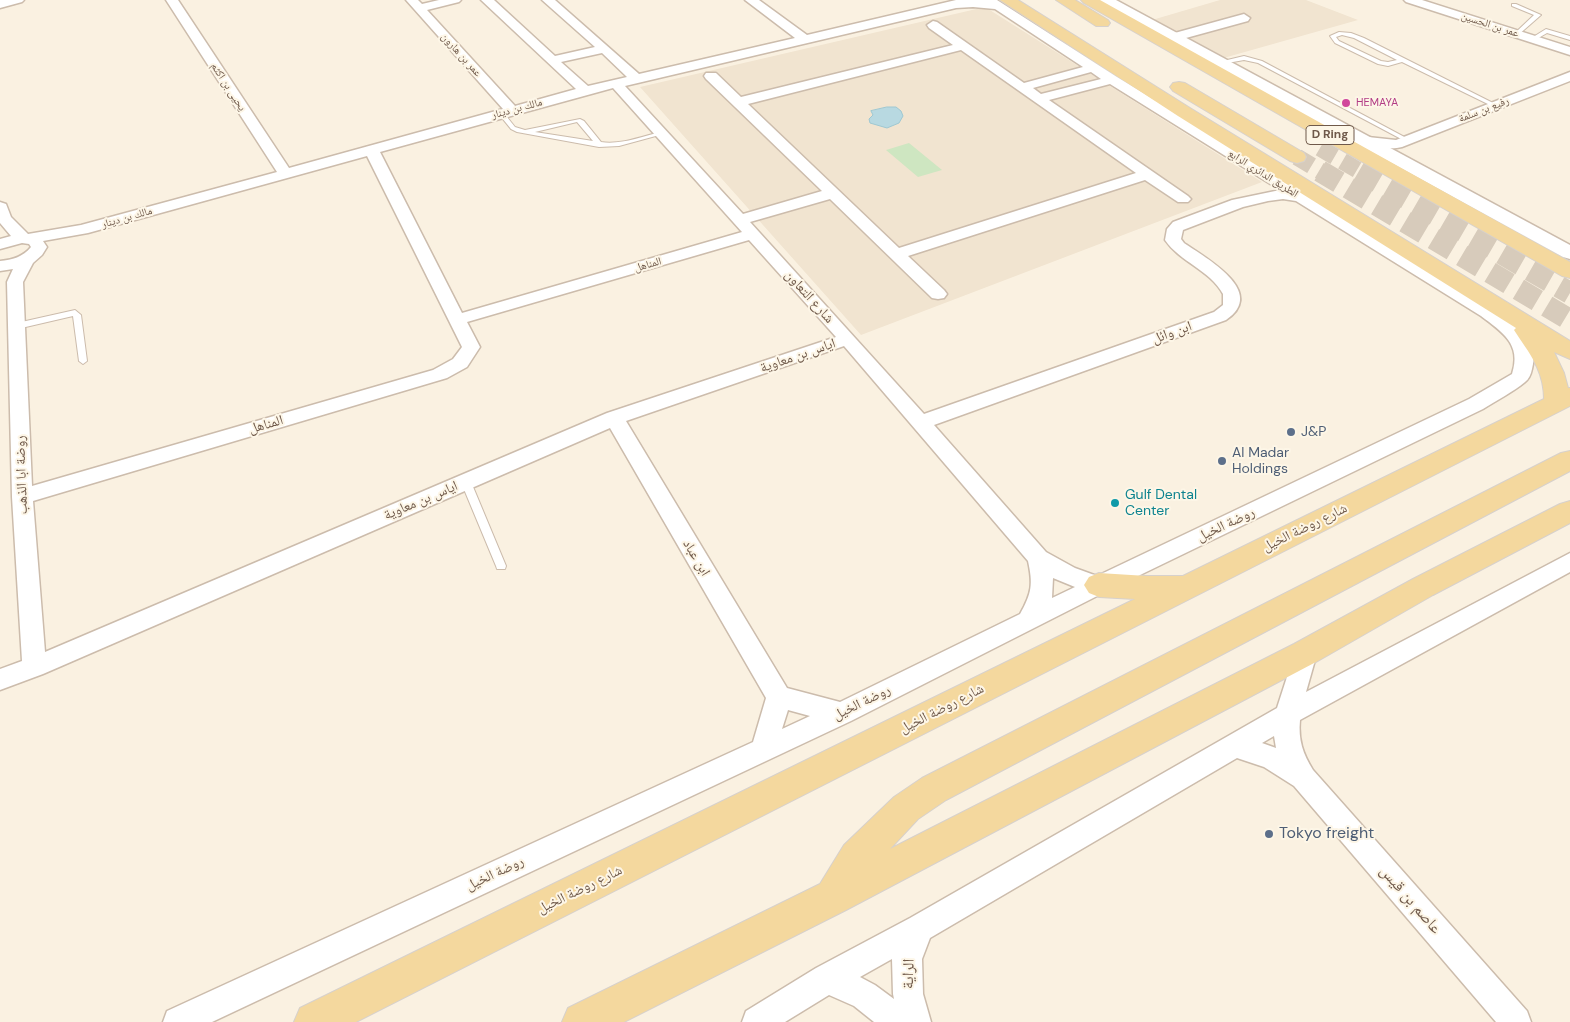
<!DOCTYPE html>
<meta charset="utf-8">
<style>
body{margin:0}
canvas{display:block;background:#faf1e1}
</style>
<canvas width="1570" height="1022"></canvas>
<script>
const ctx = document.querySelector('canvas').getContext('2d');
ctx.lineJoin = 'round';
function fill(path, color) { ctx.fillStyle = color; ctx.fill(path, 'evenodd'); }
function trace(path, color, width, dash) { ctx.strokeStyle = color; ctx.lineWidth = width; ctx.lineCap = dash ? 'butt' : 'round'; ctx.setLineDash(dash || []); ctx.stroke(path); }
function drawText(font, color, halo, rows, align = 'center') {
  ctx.font = font + ' "DM Sans","Noto Naskh Arabic",sans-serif'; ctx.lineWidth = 4; ctx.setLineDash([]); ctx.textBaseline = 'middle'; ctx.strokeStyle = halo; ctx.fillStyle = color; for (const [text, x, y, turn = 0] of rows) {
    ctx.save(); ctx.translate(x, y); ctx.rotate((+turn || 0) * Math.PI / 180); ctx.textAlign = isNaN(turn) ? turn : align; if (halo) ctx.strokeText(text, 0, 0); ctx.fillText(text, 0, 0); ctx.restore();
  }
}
fill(new Path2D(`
 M1220,0H1306L1358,20L1220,59L1152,20Z
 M985,7L1262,182L861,335L640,87Z`), '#f1e4d0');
fill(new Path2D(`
 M909,143L942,170L918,177L886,150Z`), '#cee6c1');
const water = new Path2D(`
 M887,107H896L901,111L903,116L899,123L887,128L870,123L869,119L873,115L871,111Z`);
fill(water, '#b8d9e1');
trace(water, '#9fc8d2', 1);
trace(new Path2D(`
 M1320,148L1361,172
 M1297,157L1322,172`), '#d7cbbb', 17, [17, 9]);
trace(new Path2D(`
 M1320,171L1570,320
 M1359,171L1570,293`), '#d7cbbb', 22, [22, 11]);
const service = new Path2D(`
 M1512,4H1516L1541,15L1517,36L1514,34L1515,33L1534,15L1512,6Z
 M1546,29L1570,36V40L1547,33L1535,40L1530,39Z
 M1339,32L1351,33L1364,38L1499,106L1494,107L1402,62L1388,66L1378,64L1335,43L1330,36ZM1342,35L1354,38L1397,60L1388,62L1381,61L1339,41L1336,37Z
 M1244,56L1262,61L1410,140L1405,141L1258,63L1244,60L1222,64L1219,62Z
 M499,112H503L515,127L525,130L580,119L584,121L601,142C620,145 641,137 660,132L663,134L619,146L599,147L517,132L511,129L498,113ZM577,122L593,141L535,132Z
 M75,310L81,315L87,361L83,364L79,361L73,316L17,329L13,326L17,323Z
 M466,478L471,482L506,566L505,569H497L496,566L461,482Z`);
const minor = new Path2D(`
 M0,0H24L22,2L0,8Z
 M166,0H178L289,168L503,109L406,0H418L422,4L439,0H461L459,2L427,10L515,106L576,89L481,0H494L555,56L595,47L542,0H555L639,74L795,38L745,0H759L807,35L956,0H997L1117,77L1493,308C1512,322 1540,342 1532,369C1531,374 1529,379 1525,382C1513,392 1497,400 1483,409L1107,591L851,721L212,1022H163L167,1011L753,742L766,698L610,428L43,674L0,690V669L22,661L12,497L7,282L13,269L0,271V261C12,260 23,257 31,247L29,244L22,243L0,249V239L11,236L0,223V202L6,204L11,217L28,234L81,225L277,172ZM973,7L995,9L1083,67L1024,83L937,22L933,21L927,25L929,28L953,45L741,97L716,73H706L704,76L706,79L822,191L743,214L625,86L956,8ZM961,50L1136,173L899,248L748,104ZM602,53L627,77L588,86L561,62ZM1091,72L1101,79L1041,94L1033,88ZM1110,84L1280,190L1232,200L1173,222L1167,229L1165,240C1180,262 1210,270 1223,294V305L1214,312L924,414L750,222L830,199L932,298L938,299L944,298L947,294L944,290L908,256L1145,180L1178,202H1188L1191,199L1188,196L1049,100ZM613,88L742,232L462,313L380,152ZM367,156L462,347L453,359L433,370L32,486L23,282L33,263L42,255L47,247L43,241L88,233ZM1283,199L1296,201L1481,316C1502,332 1522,344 1512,374L1469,399L1097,576L1075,568L1046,552L934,425L1226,320C1268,292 1206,258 1184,243L1181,239L1183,230L1243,207L1268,201ZM749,240L836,337L607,413L45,652L33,501L447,378L467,367L480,347L467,322ZM844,346L1028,561C1033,584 1032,593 1020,614L840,702L787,688L626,421ZM1053,578L1075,587L1052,598ZM788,710L810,716L782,729Z
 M1404,0H1422L1570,47V55L1406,2Z
 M1244,14L1250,18L1248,21L1175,41L1169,37L1171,34Z
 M1570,72V81L1402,147C1391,150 1374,147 1363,144L1361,141L1363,138L1368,137L1396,140Z
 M1570,553V572L1300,720C1298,740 1303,754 1313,770L1527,1011L1531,1022H1496L1294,786L1264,767L1237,758L930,938L922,959L923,994L931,1022H874L854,1006L829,995L785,1022H742L746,1011L816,968L910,918L1277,708L1297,646L1305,643L1313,646L1317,653L1306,692ZM1274,736L1276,748L1262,743ZM892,959L893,994L894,999L875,985L860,977Z`);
const tertiary = new Path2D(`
 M1098,0H1116L1570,245V259L1563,257L1100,3Z`);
const primary = new Path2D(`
 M1000,0H1018L1190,108L1570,341V359L1554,352L1564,373L1568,388H1570V406L356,1022H294L300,1008L1135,599L1099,597L1089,593L1084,585L1089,577L1099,573L1147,576H1183L1544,399C1544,370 1529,353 1514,330L1516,328L1178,116Z
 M1056,0H1075L1108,20L1110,23L1108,26H1096Z
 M1081,0H1100L1570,262V278L1562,276L1084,3Z
 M1179,82L1185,83L1304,153L1306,157L1304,161L1297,163L1290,161L1173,91L1170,87L1173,83Z
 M1570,451V471L946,800L918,819L890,849L1294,644L1413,579L1560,504L1570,501V523L1433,595L1316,662L846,910L624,1022H562L568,1008L820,884L844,845L894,797L922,778L1561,453Z`);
trace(service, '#ccbcac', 2);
trace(minor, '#ccbcac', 3);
trace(tertiary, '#ccbcac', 3);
trace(primary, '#d7d1cc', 2);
fill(service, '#fff');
fill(minor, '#fff');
fill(tertiary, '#fff');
fill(primary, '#f4d89e');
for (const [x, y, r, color] of [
 [1346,103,5,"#d1479c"],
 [1291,432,5,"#5c6f8a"],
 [1222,461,5,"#5c6f8a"],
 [1115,503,5,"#0f9aa8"],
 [1269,834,5,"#5c6f8a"]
]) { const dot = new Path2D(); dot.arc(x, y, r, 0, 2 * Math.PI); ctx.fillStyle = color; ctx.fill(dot); trace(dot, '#fdf6e7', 2); }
drawText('11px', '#6f594a', '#fdf6e7', [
 ["عمر بن الحسين",1490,25,18],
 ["عمر بن هارون",461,55,48],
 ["يحيى بن اكثم",228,87,57],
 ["مالك بن دينار",517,109,-15],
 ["رفيع بن سلمة",1484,110,-21],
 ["الطريق الدائري الرابع",1263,174,32],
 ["مالك بن دينار",127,218,-16],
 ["المناهل",648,265,-16]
]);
drawText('11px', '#b23c85', '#fdf6e7', [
 ["HEMAYA",1356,103]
], 'left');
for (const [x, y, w] of [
 [1330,135,48]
]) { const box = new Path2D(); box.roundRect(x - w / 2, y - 9.5, w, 19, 4); ctx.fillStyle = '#fdf6e7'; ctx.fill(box); trace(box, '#6f594a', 1); }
drawText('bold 12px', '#6f594a', null, [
 ["D Ring",1330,135]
]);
drawText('14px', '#6f594a', '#fdf6e7', [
 ["شارع التعاون",809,297,48],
 ["ابن وائل",1172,333,-20],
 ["اياس بن معاوية",798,356,-19],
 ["المناهل",266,425,-16],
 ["روضة ابا الذهب",22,475,-92],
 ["اياس بن معاوية",421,501,-23],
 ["روضة الخيل",1226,525,-25],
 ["شارع روضة الخيل",1305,528,-26],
 ["ابن عباد",696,558,59],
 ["روضة الخيل",862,703,-26],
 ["شارع روضة الخيل",942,709,-27],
 ["روضة الخيل",495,874,-25],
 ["شارع روضة الخيل",580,890,-26]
]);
drawText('14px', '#4e5e75', '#fdf6e7', [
 ["J&P",1301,432],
 ["Al Madar",1232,453],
 ["Holdings",1232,469]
], 'left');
drawText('14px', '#0d838f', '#fdf6e7', [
 ["Gulf Dental",1125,495],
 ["Center",1125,511]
], 'left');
drawText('16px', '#4e5e75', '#fdf6e7', [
 ["Tokyo freight",1279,834]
], 'left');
drawText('16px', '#6f594a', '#fdf6e7', [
 ["عاصم بن قيس",1410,900,49],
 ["الراية",909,974,-88]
]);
</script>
